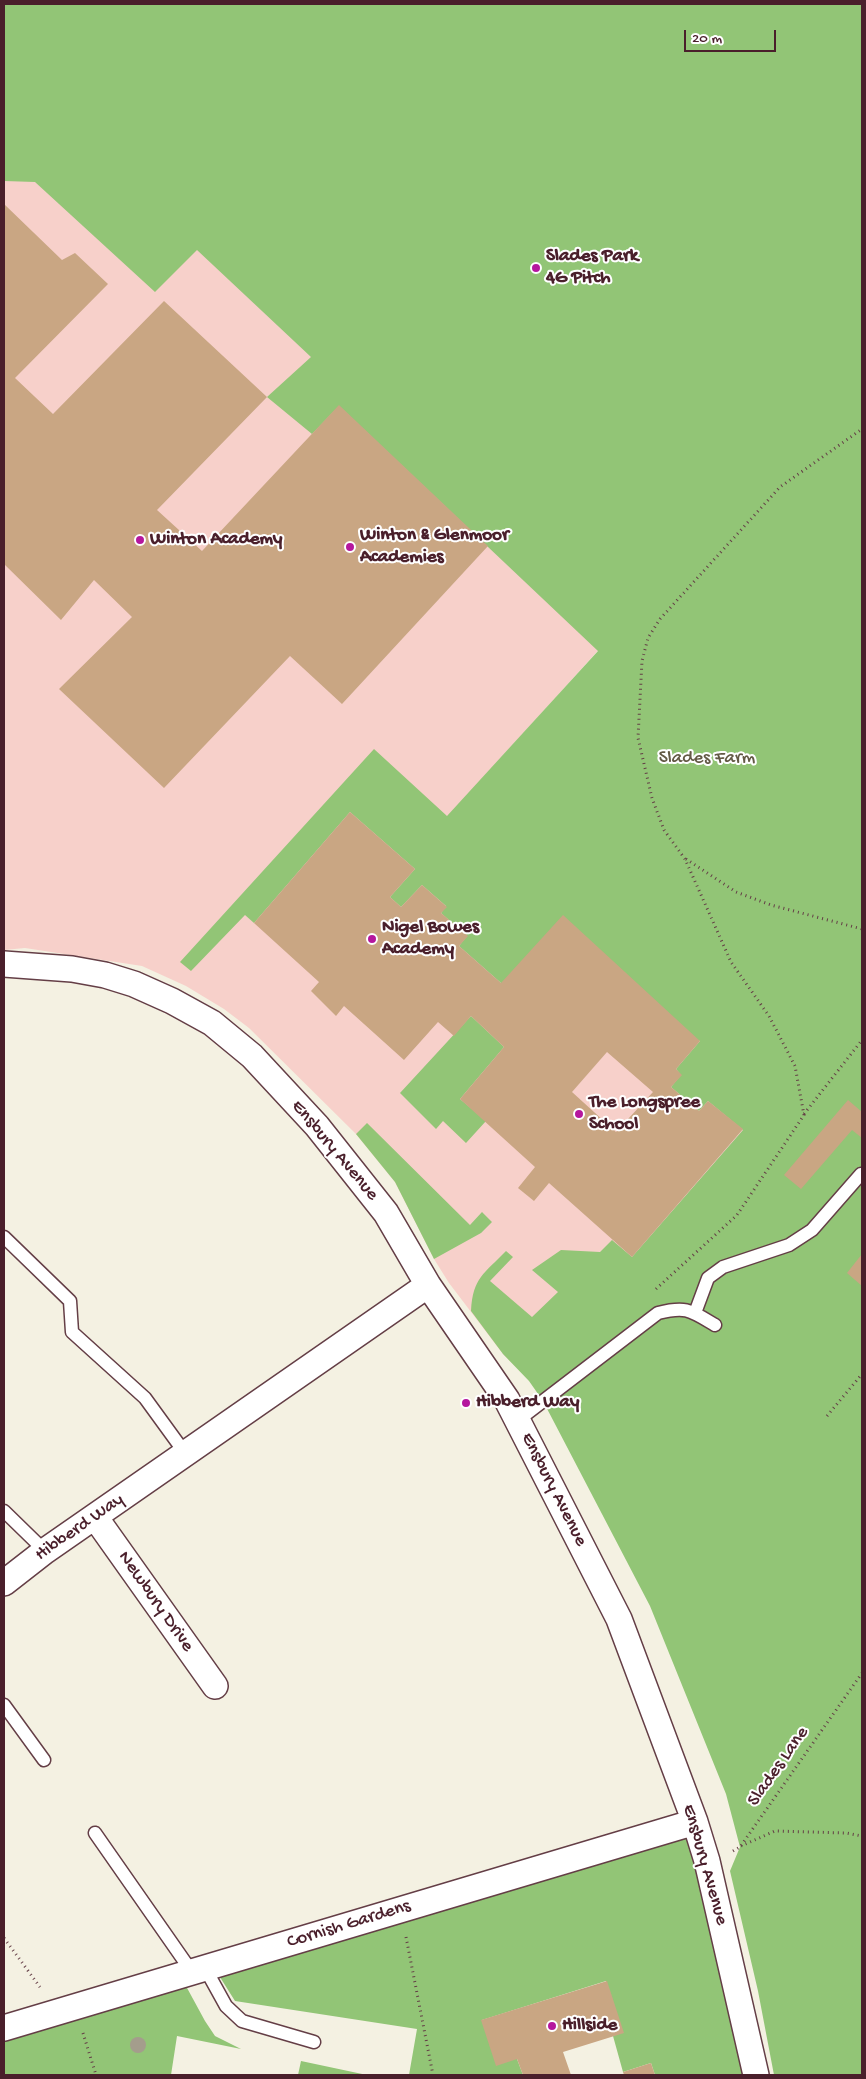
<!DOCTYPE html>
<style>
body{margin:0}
#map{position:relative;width:866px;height:2079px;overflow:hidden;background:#f4f1e2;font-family:"Gochi Hand",sans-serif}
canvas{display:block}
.frame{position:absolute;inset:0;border:5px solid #4a1f2b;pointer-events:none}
.scale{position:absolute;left:684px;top:30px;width:92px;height:22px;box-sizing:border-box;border:2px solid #4a1f2b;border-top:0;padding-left:6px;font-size:15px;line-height:18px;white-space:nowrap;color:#4a1f2b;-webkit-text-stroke:4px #fff;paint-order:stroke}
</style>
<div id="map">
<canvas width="866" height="2079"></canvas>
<div class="frame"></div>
<div class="scale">20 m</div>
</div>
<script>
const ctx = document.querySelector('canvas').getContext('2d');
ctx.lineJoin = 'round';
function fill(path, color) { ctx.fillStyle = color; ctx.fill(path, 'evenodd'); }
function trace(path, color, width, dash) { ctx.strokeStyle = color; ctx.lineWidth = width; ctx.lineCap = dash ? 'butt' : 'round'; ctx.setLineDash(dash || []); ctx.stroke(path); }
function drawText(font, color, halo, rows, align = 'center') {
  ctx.font = font + ' "Gochi Hand",sans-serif'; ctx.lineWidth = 4; ctx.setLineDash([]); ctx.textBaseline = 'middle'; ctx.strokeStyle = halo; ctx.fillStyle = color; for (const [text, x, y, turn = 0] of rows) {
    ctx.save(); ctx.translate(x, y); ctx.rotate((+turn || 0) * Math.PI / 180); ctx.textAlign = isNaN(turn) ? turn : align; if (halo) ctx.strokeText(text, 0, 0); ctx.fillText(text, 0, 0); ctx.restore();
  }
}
fill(new Path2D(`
 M4,4H862L622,624L455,809L784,1105L524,1375L503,1354L449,1283L434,1259L395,1182L356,1134L249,1028L224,1009L186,986L142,966L25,948L4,950Z`), '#f7d0ca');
fill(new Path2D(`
 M4,4H862V2075H774L758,1991L730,1871L740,1847L726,1794L650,1606L543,1401L529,1381L503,1354L471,1311C473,1277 484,1274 506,1251L513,1257L490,1281L532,1317L558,1292L532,1270L561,1250L600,1252L612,1240L632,1257L743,1130L708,1101L699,1111L671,1087L681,1075L676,1069L700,1041L501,983L459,946L467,936L441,913L446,906L422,885L401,907L390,897L415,869L350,812L254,923L245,915L191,971L180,962L374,749L447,816L598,651L339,406L312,434L267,397L311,357L197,250L155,292L35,182L4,181Z
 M471,1016L504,1047L460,1099L486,1121L466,1143L443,1121L436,1129L400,1093Z
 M367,1123L470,1225L482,1212L492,1222L481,1233L434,1259L395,1182L356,1134Z
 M695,1822L756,2075H655L651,2063L623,2072L613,2036L606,1981L482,2020L517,2059L523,2075H409L417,2029L235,2001L213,1966Z
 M180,1975L205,2021L215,2036L241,2049L177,2036L171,2075H4V2028Z
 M301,2061L367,2075H298Z`), '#92c576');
fill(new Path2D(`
 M4,204L62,260L75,253L108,284L15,378L53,414L164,301L267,397L157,510L202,551L339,405L488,546L342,704L290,656L164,788L59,689L132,617L94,580L61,620L4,564Z
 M350,812L415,869L390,897L401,907L422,885L447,907L441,913L468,936L459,946L501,983L563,915L700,1041L676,1069L682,1075L671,1087L699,1111L708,1101L743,1129L632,1257L549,1183L534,1201L518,1188L535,1167L460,1099L504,1047L471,1016L454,1036L438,1022L404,1060L344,1006L336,1016L311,991L319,982L254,923ZM607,1052L653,1092L616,1132L572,1092Z
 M848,1100L862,1112V1138L852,1130L801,1189L784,1175Z
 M862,1254V1286L847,1273Z
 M607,1981L624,2033L563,2052L571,2075H523L517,2059L496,2066L481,2020Z
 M651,2063L655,2075H624L623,2072Z`), '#c9a683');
const service = new Path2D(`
 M4,1237L70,1301L72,1332L145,1398L185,1453
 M695,1313L708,1278L723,1267L789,1245L812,1230L861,1174
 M517,1421L658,1313C686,1306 690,1310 715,1325
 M4,1511L45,1551
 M4,1705L44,1760
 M95,1833L192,1972
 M205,1968L226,2006L242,2021L314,2042`);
const minor = new Path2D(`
 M4,964L72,969L105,975L134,984L172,1001L212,1023L252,1056L317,1126L386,1213L428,1285L507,1400L619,1619L695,1822L707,1861L756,2075
 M95,1517L215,1686
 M4,1583L45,1551L428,1285
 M4,2028L695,1822`);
trace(service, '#643e46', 15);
trace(minor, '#643e46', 28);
trace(new Path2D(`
 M686,859L736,892L771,905L862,929
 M804,1114L862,1040
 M656,1289L737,1215L804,1115L795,1066L769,1016L731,962L685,859L664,830L652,798L638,738L642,661L648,638L660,619L780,487L862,429
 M827,1416L862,1374
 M741,1846L775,1831L846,1833L862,1836
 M733,1851L740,1847L862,1673
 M406,1937L433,2075
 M4,1938L40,1987
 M83,2033L96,2075`), '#643e46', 3, [1, 4]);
trace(service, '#fff', 12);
trace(minor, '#fff', 25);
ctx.fillStyle = '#a49d8c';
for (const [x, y] of [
 [138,2045]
]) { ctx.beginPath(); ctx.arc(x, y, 8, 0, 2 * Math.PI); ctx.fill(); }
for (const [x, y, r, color] of [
 [536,268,5,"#b5179e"],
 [140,540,5,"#b5179e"],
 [350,547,5,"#b5179e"],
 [372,939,5,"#b5179e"],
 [579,1114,5,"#b5179e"],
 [466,1403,5,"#b5179e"],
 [552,2026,5,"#b5179e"]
]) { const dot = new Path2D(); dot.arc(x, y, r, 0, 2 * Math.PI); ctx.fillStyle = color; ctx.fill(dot); trace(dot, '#fff', 2); }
drawText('bold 19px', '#4a1f2b', '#fff', [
 ["Slades Park",546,257],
 ["4G Pitch",546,279],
 ["Winton & Glenmoor",360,536],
 ["Academies",360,558],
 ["Winton Academy",150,540],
 ["Nigel Bowes",382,928],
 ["Academy",382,950],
 ["The Longspree",589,1103],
 ["School",589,1125],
 ["Hibberd Way",476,1403],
 ["Hillside",562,2026]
], 'left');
drawText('19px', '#635945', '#fff', [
 ["Slades Farm",707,759]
]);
drawText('19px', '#4a1f2b', '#fff', [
 ["Ensbury Avenue",334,1151,50],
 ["Ensbury Avenue",553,1490,63],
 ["Hibberd Way",80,1528,-35],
 ["Newbury Drive",155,1602,55],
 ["Slades Lane",779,1767,-55],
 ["Ensbury Avenue",704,1865,74],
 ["Cornish Gardens",349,1925,-17]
]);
</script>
